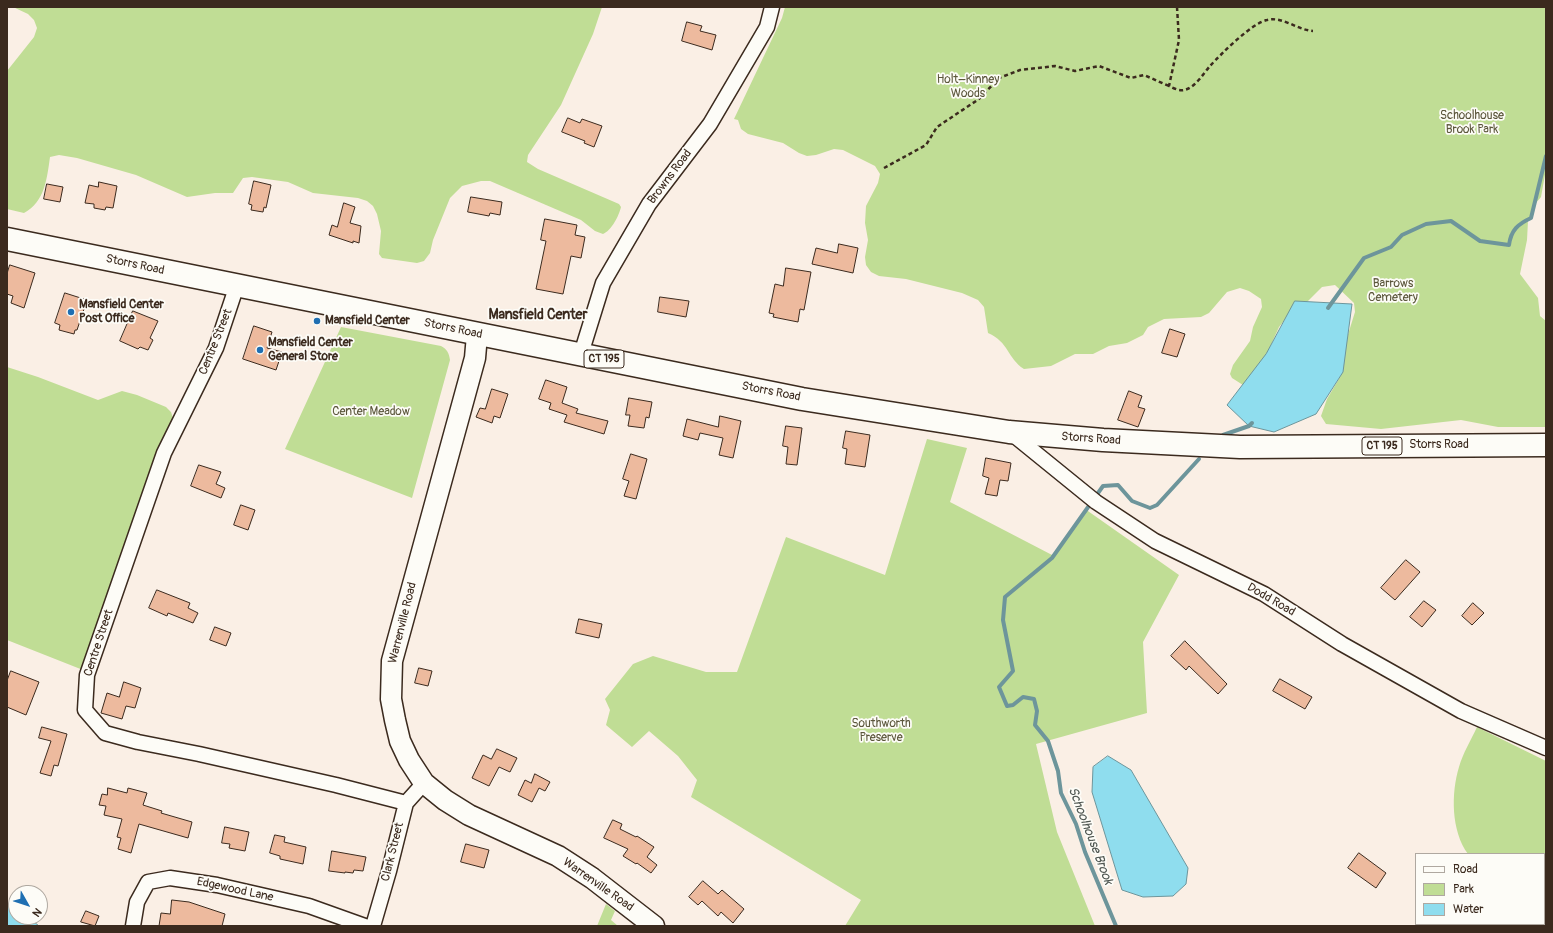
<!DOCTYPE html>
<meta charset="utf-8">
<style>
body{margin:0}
#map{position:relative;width:1553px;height:933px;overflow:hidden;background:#faefe5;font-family:Pangolin,sans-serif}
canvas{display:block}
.frame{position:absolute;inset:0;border:8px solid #3b2a1e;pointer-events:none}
.legend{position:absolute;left:1415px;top:853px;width:130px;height:72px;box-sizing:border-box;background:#fdfcf7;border:1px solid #afa8a0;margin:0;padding:5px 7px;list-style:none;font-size:12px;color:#3b2a1e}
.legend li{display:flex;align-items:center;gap:8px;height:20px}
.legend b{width:20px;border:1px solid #afa8a0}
.north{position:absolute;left:8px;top:885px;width:40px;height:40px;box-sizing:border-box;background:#fdfcf7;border:1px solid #afa8a0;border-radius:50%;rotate:129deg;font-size:11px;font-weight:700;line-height:16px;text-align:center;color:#3b2a1e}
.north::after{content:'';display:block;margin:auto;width:14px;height:18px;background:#1f6fb2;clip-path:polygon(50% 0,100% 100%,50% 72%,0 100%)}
</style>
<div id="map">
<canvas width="1553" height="933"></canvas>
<div class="frame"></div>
<ul class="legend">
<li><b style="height:5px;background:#fdfcf7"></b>Road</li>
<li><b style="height:11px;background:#c0dd95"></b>Park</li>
<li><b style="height:11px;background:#8fddee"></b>Water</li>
</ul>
<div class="north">N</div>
</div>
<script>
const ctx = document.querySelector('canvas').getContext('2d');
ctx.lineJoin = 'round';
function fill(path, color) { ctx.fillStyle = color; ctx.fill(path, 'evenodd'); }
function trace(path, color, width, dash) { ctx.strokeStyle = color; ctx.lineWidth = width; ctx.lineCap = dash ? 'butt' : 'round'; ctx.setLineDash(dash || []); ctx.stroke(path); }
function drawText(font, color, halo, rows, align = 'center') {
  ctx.font = font + ' Pangolin,sans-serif'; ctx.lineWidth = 3.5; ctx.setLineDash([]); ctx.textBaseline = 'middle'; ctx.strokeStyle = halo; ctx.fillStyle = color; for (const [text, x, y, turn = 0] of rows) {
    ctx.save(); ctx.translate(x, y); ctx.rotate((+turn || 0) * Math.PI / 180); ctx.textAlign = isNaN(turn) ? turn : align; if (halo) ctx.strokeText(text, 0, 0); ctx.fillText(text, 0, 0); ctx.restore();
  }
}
fill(new Path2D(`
 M13,7H602L593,34L561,105L528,155L527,162L538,169L619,204L621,207C619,216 611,231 603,234L595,231L581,220L490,181H481L462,186L450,198L433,240L430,253L424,261L417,263L382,258L379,254L381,231L377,214L373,206L367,201L358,198L313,193L288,182L252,177L243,178L233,193H215L187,197L136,175L77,158L59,155L50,157C47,178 45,202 24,213L7,209V71L34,37L37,28L34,20L28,14Z
 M785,7H1546V169L1541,197L1535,204L1528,221L1527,240L1520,274L1538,298L1540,316L1546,321V427H1498L1461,420L1381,429L1326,424L1321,416L1327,399L1340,377L1345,344L1355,312L1354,303L1335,285L1322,287L1306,303L1291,312L1279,327L1266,356L1243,385L1232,378L1230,374L1233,365L1250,341L1253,327L1262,307L1261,299L1249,291L1240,288L1227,292L1209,313L1201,317L1164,319L1148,327L1143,335L1127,343L1109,346L1093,354H1075L1051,366L1024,369C1007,358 1009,342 988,333L984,307L978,300L962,293L906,279L879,276L871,272L866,265L865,257L868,240L865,223L866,206L878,183L880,174L875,166L843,150L834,149L816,155L807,156L799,153L783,143L748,134L741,129L738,120L734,119L782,18Z
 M341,327L441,346C447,349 449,353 450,360L412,498L285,449Z
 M7,367L38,377L98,400L122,391L137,395L166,407L171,412L174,421L83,670L7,640Z
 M927,439L967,448L950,502L1054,556L1085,509L1179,575L1143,642L1147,713L1036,744L1057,832L1095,926H845L861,900L691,797L697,780L678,756L649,731L632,747L606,725L610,710L605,699L633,664L653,656L706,672H737L786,537L885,575Z
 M1477,727L1546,761V926H1540L1538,924H1544V854H1468C1451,831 1451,793 1459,767C1463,753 1471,740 1477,727Z
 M606,904L615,911L611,920L618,926H597Z`), '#c0dd95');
const water = new Path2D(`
 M1295,301L1352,304L1343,372L1316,414L1274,432L1249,426L1227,405L1266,354Z
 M1108,756L1131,770L1188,868L1186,884L1173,896L1143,897L1122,890L1092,792L1093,767Z
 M7,903L16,909V917H28L39,926H7Z`);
fill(water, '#8fddee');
trace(water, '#6d959b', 1);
trace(new Path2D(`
 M1328,308L1364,258L1391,247L1402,235L1426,224L1451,221L1480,241L1509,245C1511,230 1518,224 1531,218L1546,156
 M1223,435L1249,426L1252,423
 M1116,926L1085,852L1076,824L1061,793L1058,771L1048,741L1035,725L1037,711L1034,699L1023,697L1013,705L1007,706L999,687L1013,671L1003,620L1005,597L1052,558L1103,486L1118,485L1132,501L1150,508L1157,505L1199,459`), '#6d959b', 4);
const building = new Path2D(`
 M687,22L702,26L700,31L716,35L712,50L682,41Z
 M568,118L580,123L582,119L602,126L594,147L584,143L585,141L562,132Z
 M254,181L271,185L266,208L264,207L263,212L251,210L252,205L249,204Z
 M99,182L117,186L113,208L106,207L105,210L94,208V204L85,203L89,185L98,187Z
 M47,184L63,187L60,202L44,199Z
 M471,197L502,202L500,215L490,213L489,216L468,212Z
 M344,203L355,207L350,223L361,226L359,243L353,241V243L329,235L332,225L337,227Z
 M545,219L577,225L575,235L585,237L581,258L571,256L563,294L536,289L546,241L541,240Z
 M839,244L858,248L853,273L812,264L816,248L837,253Z
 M10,265L35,273L24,308L11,303L13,296L7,294V274Z
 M786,268L811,272L804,310L800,309L798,322L773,317L774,314L769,313L775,284L783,286Z
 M65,293L87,300L77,330H75L74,334L59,330L60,325L55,323Z
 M660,297L689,301L686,317L658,312Z
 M133,311L158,321L150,338L153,340L148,350L140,347L138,349L120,341Z
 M254,326L272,332L267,348L282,352L276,370L243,359Z
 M1170,329L1185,334L1177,357L1162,353Z
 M546,380L567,387L562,403L578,409L576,413L608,421L604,434L564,422L567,415L549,409L551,403L539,399Z
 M492,389L508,394L500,418L494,416L492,423L476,417L480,408L485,409Z
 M1129,391L1142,396L1138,407L1145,409L1138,427L1118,420Z
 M629,398L652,402L649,418L646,417L644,428L628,426L630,415H626Z
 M720,416L741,421L733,458L719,455L723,438L700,433L698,440L683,436L687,419L718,427Z
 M786,426L802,428L797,465L786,464L788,447L783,446Z
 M846,431L870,435L865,467L845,464L847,449L843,448Z
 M631,454L647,459L636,499L624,496L629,481L623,479Z
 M986,458L1011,463L1008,481L1000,480L997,496L985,494L989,478L983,476Z
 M199,465L221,472L216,484L225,488L221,498L191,486Z
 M241,505L255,510L248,530L234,525Z
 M1406,560L1420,572L1395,600L1381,588Z
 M157,590L190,603L188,608L198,613L193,623L168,613L167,616L149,608Z
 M1424,601L1436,610L1422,627L1410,617Z
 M1473,603L1484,613L1472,625L1462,616Z
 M579,619L602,624L599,638L576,633Z
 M215,627L231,633L226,646L210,640Z
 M1185,641L1227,684L1218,694L1189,666L1186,670L1171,656Z
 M419,668L432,671L428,686L415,683Z
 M11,671L39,682L26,715L7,707V681Z
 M1280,679L1312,697L1305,709L1273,691Z
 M124,682L141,688L135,708L126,706L122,719L101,713L107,693L119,697Z
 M42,727L67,734L58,766L54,765L51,776L40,773L51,741L39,738Z
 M497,749L517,758L510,772L499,767L489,786L472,778L483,755L491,759Z
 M535,774L550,782L545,791L539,788L532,802L518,795L525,780L531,783Z
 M108,788L127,793L128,788L147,793L143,805L162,811L161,813L192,822L188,838L139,824L131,853L118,849L121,838L117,837L122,819L104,815L106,806L99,805L102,794L107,795Z
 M613,820L622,824L620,829L636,837L637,836L654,847L647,857L657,865L651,873L637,863L636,864L623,856L628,849L604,838Z
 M225,827L249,832L245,851L229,848L230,844L222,843Z
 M275,835L285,837L284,842L306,847L303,864L280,859V856L270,853Z
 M466,844L489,850L484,868L461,862Z
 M332,851L366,857L363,871L354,870L353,873L345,872V873L329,871Z
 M1359,853L1386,873L1376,888L1348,868Z
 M703,881L718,894L722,890L744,909L733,923L721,912L718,916L702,901L698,905L689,897Z
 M172,900L189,902L225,914L222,926H159L161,913L170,914Z
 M86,911L99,916L95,926L81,922Z`);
fill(building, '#edba9e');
trace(building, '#3b2a1e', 1);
const minor = new Path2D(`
 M237,285L216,348L164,453L87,675L85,710L105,733L138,742L199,754L336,785L406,803
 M581,354L603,283L649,204L710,124L767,27L772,7
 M1011,433L1096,502L1155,541L1264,594L1342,644L1461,711L1546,748
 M133,926L137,902L148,882L170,878L217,885L309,906L365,926
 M373,926L389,871L406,803L424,783`);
const secondary = new Path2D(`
 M477,335L475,358L392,661L391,699L395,720L400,741L409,760L424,783L445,800L469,815L558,856L592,878L654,926`);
const primary = new Path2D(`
 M7,239L802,399L1009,432L1103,440L1240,447L1546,445`);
trace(minor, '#3b2a1e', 17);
trace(secondary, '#3b2a1e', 23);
trace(primary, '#3b2a1e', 25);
trace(new Path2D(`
 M1177,7L1179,40L1169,86C1173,88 1179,91 1184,90C1195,88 1203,74 1210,66C1221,54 1252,23 1267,20C1283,16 1297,30 1313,31
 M884,168L926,145L937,127L979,99L999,78L1020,70L1055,66L1075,71L1099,66L1131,78L1144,75L1169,86`), '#3b2a1e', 2.5, [4, 3]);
trace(minor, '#fdfcf7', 14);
trace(secondary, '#fdfcf7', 20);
trace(primary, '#fdfcf7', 22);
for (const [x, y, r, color] of [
 [71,312,4,"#1f6fb2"],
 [317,321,4,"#1f6fb2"],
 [260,350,4,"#1f6fb2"]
]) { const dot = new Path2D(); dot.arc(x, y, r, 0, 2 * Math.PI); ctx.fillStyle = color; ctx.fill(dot); trace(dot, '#fdfcf7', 1.5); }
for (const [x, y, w] of [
 [604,359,40],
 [1382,446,40]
]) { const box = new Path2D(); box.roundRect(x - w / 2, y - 9, w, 18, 3); ctx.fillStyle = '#fdfcf7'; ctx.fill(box); trace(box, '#3b2a1e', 1); }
drawText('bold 11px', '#3b2a1e', null, [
 ["CT 195",604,359],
 ["CT 195",1382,446]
]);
drawText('12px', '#5c573c', '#fdfcf7', [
 ["Holt–Kinney",968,80],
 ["Woods",968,94],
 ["Schoolhouse",1472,116],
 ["Brook Park",1472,130],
 ["Barrows",1393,284],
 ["Cemetery",1393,298],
 ["Center Meadow",371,412],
 ["Southworth",881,724],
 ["Preserve",881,738]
]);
drawText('12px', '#3b2a1e', '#fdfcf7', [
 ["Browns Road",670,177,-53],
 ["Storrs Road",135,265,12],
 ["Storrs Road",453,329,12],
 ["Centre Street",216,342,-68],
 ["Storrs Road",771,392,11],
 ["Storrs Road",1091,439,4],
 ["Storrs Road",1439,445],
 ["Dodd Road",1271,600,30],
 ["Warrenville Road",403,623,-76],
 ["Centre Street",99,643,-72],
 ["Clark Street",393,852,-76],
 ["Warrenville Road",598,885,35],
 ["Edgewood Lane",235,890,12]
]);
drawText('bold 12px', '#3b2a1e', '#fdfcf7', [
 ["Mansfield Center",79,305],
 ["Post Office",79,319],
 ["Mansfield Center",325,321],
 ["Mansfield Center",268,343],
 ["General Store",268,357]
], 'left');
drawText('italic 13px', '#505752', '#fdfcf7', [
 ["Schoolhouse Brook",1090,836,69]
]);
drawText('bold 14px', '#3b2a1e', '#fdfcf7', [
 ["Mansfield Center",538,315]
]);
</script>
